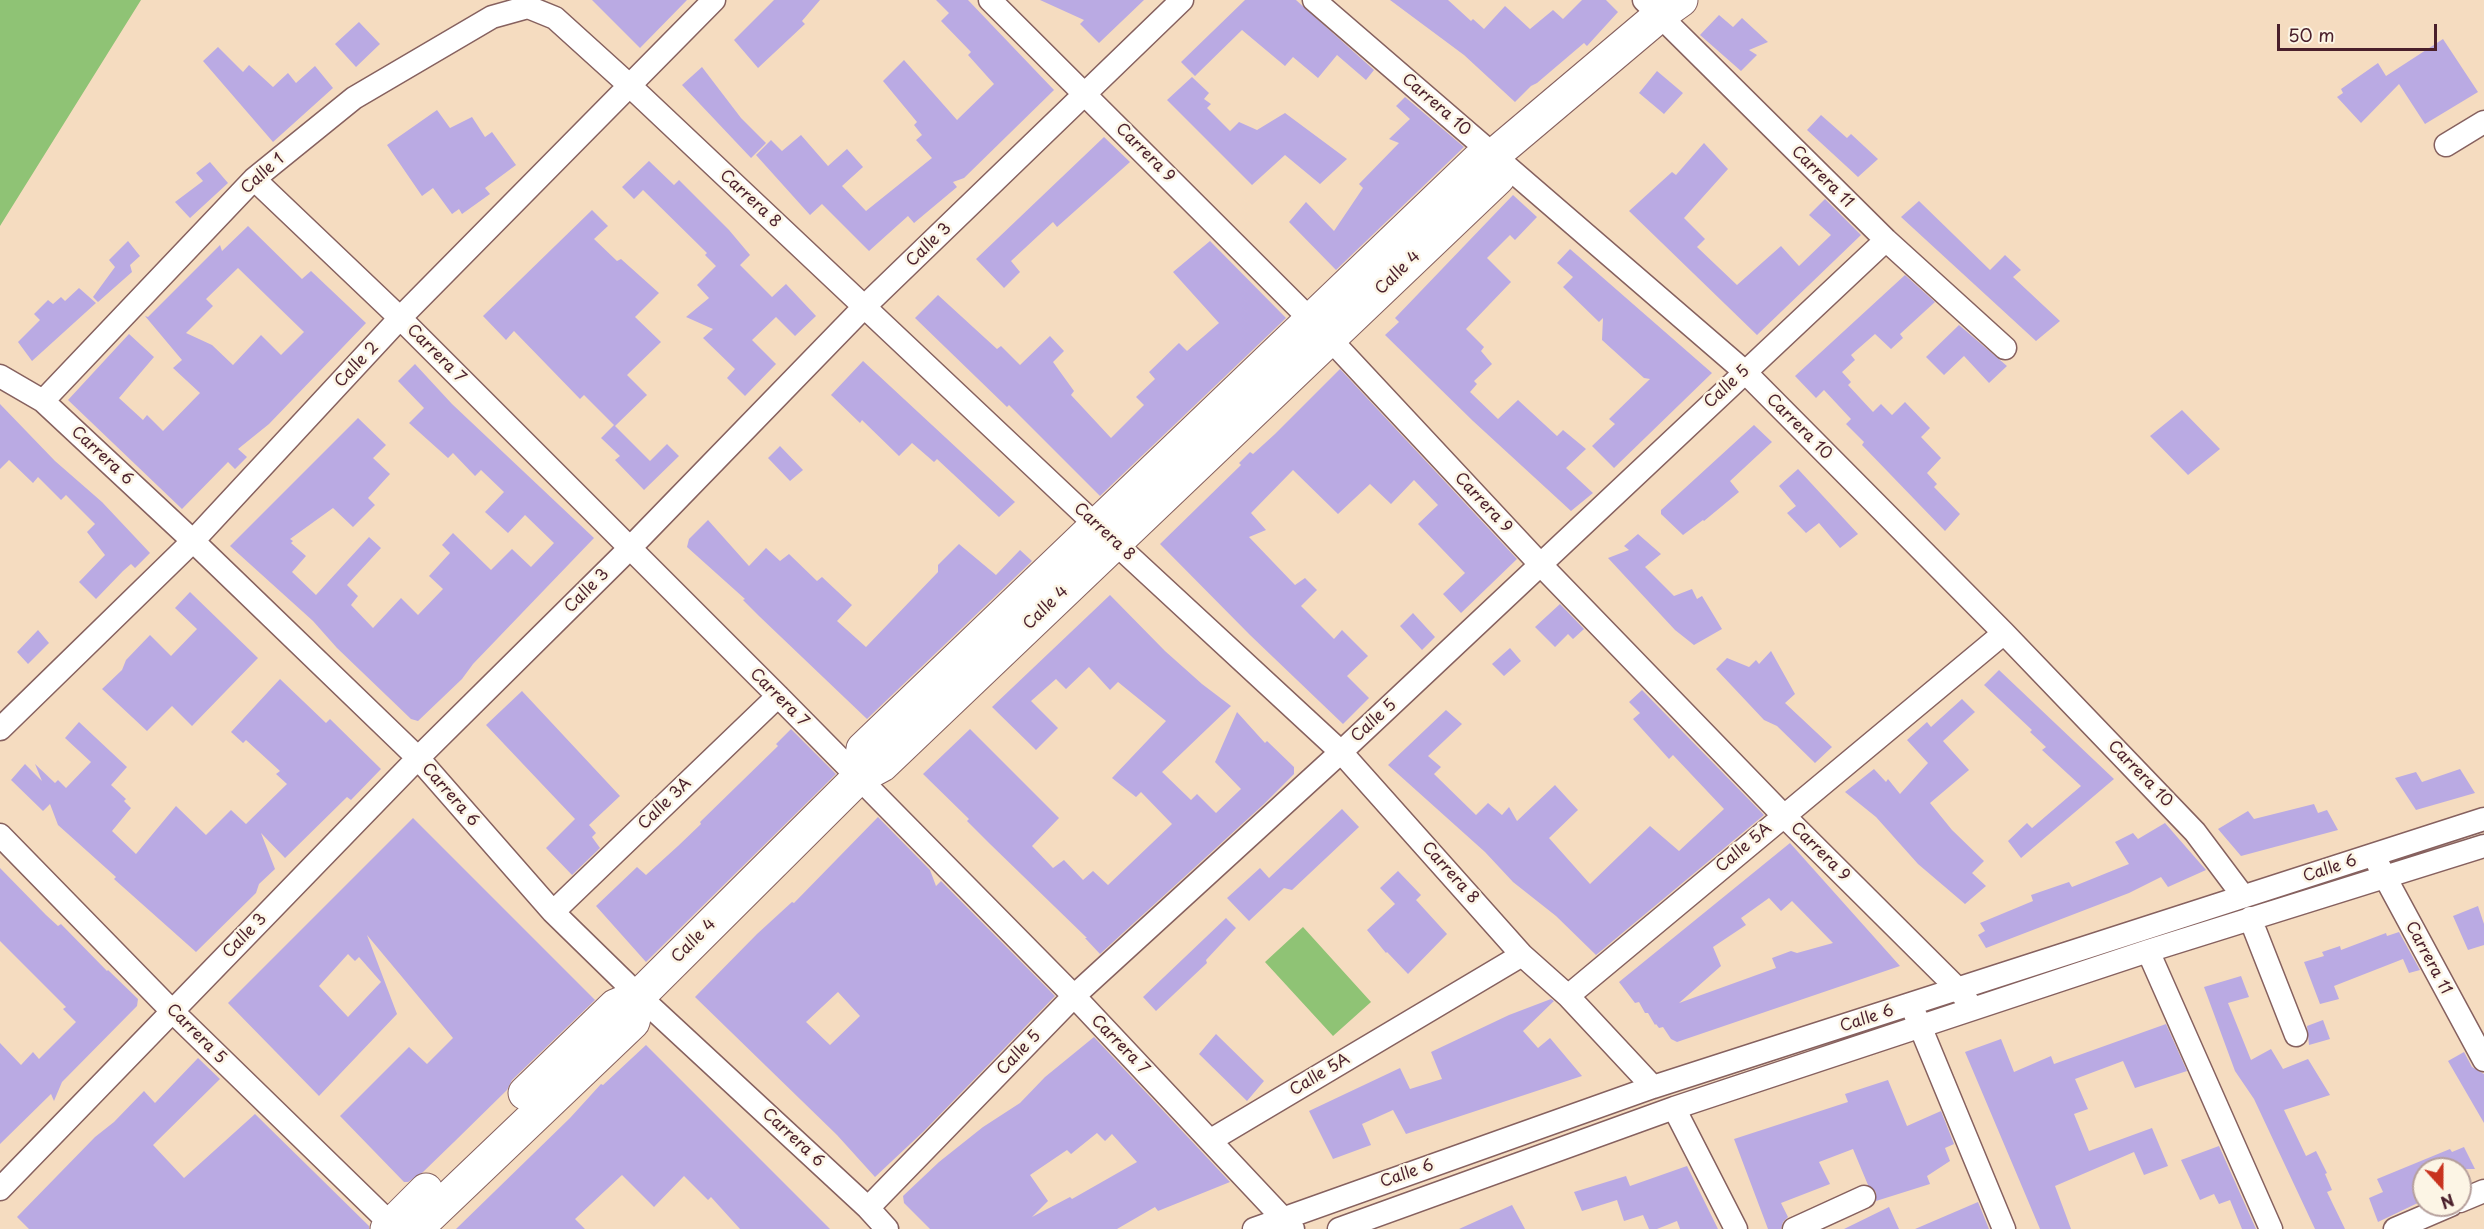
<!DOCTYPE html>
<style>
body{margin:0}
#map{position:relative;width:2484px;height:1229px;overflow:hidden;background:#f5dcc0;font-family:"Playpen Sans",sans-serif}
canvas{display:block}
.north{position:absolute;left:2412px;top:1157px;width:60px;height:60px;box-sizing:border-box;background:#fcf5e5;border:2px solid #b59f9b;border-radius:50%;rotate:159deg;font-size:16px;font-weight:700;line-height:24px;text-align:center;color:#4a1f2b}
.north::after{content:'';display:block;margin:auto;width:21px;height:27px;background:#c8321e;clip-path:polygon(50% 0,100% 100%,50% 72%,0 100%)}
.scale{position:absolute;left:2277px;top:24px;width:160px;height:27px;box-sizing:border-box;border:3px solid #4a1f2b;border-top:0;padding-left:8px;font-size:18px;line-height:21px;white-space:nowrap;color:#4a1f2b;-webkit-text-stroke:4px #fcf5e5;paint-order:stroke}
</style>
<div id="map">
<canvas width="2484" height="1229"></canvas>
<div class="north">N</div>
<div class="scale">50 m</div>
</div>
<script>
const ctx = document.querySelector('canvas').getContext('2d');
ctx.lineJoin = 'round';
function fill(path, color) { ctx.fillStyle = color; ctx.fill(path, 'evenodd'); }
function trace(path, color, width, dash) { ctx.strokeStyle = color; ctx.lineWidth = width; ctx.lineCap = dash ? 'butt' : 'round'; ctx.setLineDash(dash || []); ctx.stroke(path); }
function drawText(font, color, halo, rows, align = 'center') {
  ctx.font = font + ' "Playpen Sans",sans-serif'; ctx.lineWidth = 5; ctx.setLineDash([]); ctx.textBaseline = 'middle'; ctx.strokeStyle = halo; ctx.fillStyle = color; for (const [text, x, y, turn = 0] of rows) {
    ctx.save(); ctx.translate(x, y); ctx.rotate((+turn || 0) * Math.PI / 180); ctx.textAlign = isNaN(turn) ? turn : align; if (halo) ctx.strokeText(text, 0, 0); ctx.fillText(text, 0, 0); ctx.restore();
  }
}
fill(new Path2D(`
 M0,0H141L0,226Z
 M1303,927L1371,1002L1333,1036L1265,962Z`), '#8fc375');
fill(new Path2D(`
 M592,0H687L640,48Z
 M774,0H820L802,21L805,24L758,68L734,40Z
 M936,0H968L1054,90L964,178L953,182L957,187L914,223L908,216L869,251L822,204L810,215L756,155L771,140L782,151L801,135L828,166L847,149L863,167L842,186L866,211L932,158L916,140L922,135L914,125L917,122L883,81L904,60L957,120L994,84L968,55L971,52L941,21L949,13Z
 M1040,0H1144L1099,43L1080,24L1084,20Z
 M1245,0H1296L1374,70L1366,80L1337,55L1318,78L1293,57L1285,66L1242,30L1195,76L1181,62Z
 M1390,0H1448L1471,21L1473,19L1484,29L1505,6L1530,29L1553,10L1563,19L1582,0H1606L1618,12L1587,46L1584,43L1537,83L1531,86L1515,102L1464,55Z
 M1719,15L1733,27L1742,18L1768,42L1749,50L1757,55L1741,71L1700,35Z
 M359,22L380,44L356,67L335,44Z
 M2443,39L2478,92L2425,124L2399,84L2361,123L2337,97L2343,93L2341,89L2378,63L2386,76Z
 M218,47L243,72L249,65L273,87L288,73L296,83L315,66L333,88L273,142L203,61Z
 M702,67L741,118L766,143L751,158L682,85Z
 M1657,71L1683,93L1664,114L1639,93Z
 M1192,77L1209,93L1204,99L1211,104L1207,108L1230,131L1239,122L1257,130L1285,113L1347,159L1320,184L1285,155L1252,185L1167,100Z
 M1405,97L1464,147L1336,270L1289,222L1306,202L1334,231L1363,188L1359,184L1399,143L1389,139L1410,119L1396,106Z
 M437,110L450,128L472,117L485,137L492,132L516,165L485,188L490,194L462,214L459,209L452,214L433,188L422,196L387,145Z
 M1821,115L1847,138L1851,134L1878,159L1858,177L1807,130Z
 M1104,137L1130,162L1057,227L1053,222L1011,261L1020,272L1004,288L976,259Z
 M1704,143L1728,169L1684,218L1705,239L1697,247L1737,285L1781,246L1799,266L1831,235L1809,215L1825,199L1861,235L1757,335L1629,211L1672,172L1676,175Z
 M649,161L674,185L679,180L729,230L750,255L740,265L772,297L786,284L816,316L795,336L776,317L752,340L776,364L745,396L727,378L735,369L703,338L713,329L686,317L709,298L697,285L716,266L705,255L707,253L643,190L634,199L622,187Z
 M210,162L228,183L190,218L175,202L203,181L196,173Z
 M1513,195L1537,217L1515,240L1510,235L1487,258L1511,282L1466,329L1484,347L1481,351L1492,364L1474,381L1477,384L1470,392L1498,419L1518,400L1557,436L1563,430L1586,449L1566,468L1593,493L1571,511L1473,421L1385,335L1399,322L1395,318Z
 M1919,201L1990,270L2005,255L2021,270L2013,277L2060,321L2036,341L1901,217Z
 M592,210L608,226L594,239L617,261L621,259L659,293L635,317L661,342L627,375L647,395L615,426L650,461L667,444L679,456L644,490L615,460L620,456L601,438L614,425L584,395L580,399L514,331L506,340L483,316Z
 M248,226L302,279L311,271L366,323L269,424L238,449L247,457L235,469L228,462L182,509L68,400L129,334L154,357L119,398L143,420L147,415L163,431L200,393L173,368L182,360L145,316L148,317L220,245L222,251ZM238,268L304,332L281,355L261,335L233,365L212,345L186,333L213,306L206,299Z
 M128,241L140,256L130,265L132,272L98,302L93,297L115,267L109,260Z
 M1210,241L1286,318L1100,496L1009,405L1007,407L915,318L938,295L997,349L1001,346L1020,365L1050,336L1064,351L1053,362L1074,391L1071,395L1111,438L1144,405L1136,397L1155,379L1149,372L1179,343L1187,351L1219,323L1173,272Z
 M1570,249L1712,373L1614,468L1592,446L1615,424L1609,419L1650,379L1644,378L1602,340L1603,318L1599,322L1563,287L1573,277L1557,263Z
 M1905,275L1935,302L1900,334L1903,338L1891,349L1875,334L1851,355L1855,360L1842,372L1851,382L1848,385L1873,412L1881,404L1892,415L1905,402L1930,428L1921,437L1941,458L1927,473L1937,484L1934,487L1960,514L1945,531L1862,445L1864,442L1846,424L1851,419L1824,390L1816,398L1795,376Z
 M79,288L96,303L32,361L18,342L40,320L34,314L48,300L53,304L61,297L65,301Z
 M1959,325L2007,366L1989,383L1964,356L1944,375L1926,357Z
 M863,361L1015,502L999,517L937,459L934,462L912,443L899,456L862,420L860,423L831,395Z
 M415,364L452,404L594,538L473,664L462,679L418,721L411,719L337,648L313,621L230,546L358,418L386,445L373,458L390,474L368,498L375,505L353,527L333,508L290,539L293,541L291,543L306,556L292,572L316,595L369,537L381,548L347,585L358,596L351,605L373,628L401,598L418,615L443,589L429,576L450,553L442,545L453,533L491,570L512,549L531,567L554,543L525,515L508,533L485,512L504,492L481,470L475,476L453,453L448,458L409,423L424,408L398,381Z
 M1340,369L1517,559L1461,613L1443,594L1465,573L1418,524L1438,505L1414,480L1391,504L1370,484L1338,514L1293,470L1251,513L1266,530L1249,537L1295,585L1305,578L1317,590L1301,606L1334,639L1342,630L1368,656L1347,676L1369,698L1343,724L1250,635L1160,544L1241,465L1239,463L1250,452L1253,454L1275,434Z
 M0,404L55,461L102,502L150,553L135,568L131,564L123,571L96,599L79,582L105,555L87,532L95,524L66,495L61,500L38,477L33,483L9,460L0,469Z
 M2182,410L2220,449L2188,475L2150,436Z
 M1754,425L1772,442L1730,481L1739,492L1704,521L1703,520L1683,535L1661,514V510Z
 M780,446L803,470L790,481L768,458Z
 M1798,469L1858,534L1840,548L1819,523L1806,533L1787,513L1796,506L1779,486Z
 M708,520L749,566L766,548L780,561L789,554L817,581L822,577L852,605L837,621L866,647L938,572V565L959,544L996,575L1020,550L1032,561L867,719L759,616L743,600L745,599L687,547L689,539Z
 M1638,534L1661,554L1645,567L1674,596L1692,589L1697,599L1702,596L1722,629L1694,645L1675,630L1608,558L1629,550L1624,546Z
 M190,592L258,658L192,726L172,706L147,731L102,689L122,670L126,660L150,635L171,656L197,629L175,608Z
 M1110,595L1165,651L1202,684L1231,706L1162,772L1191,800L1197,794L1216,813L1241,789L1215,762L1237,712L1265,743L1267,741L1294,767V774L1264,804L1100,954L1085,938H1087L990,844L967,821L969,819L923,774L970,729L1059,818L1032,846L1053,868L1064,860L1083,880L1093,871L1108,885L1172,824L1141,792L1136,797L1112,778L1166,721L1118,682L1110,690L1089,667L1066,689L1056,679L1031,701L1058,728L1036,750L992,707Z
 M1560,604L1584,629L1573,639L1568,634L1555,647L1535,627Z
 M1413,613L1435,637L1422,650L1400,626Z
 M38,630L49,643L28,664L17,652Z
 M1510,648L1521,661L1504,676L1492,664Z
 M1771,651L1795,694L1785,703L1832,747L1815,763L1777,726L1764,720L1716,669L1727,658L1749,667L1756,660L1759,664Z
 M1999,670L2114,779L2021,858L2008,841L2027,823L2032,828L2081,786L2042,750L2046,747L2030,732L2032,730L1984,685Z
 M280,679L326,723L330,719L381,769L351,800L347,797L285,858L261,833L275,869L259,884L256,893L196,952L114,879L116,877L58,825L50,804L43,811L11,780L25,764L42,781L35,764L55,783L58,780L66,788L91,762L65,738L79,722L127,767L111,785L126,799L124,801L131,808L112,831L136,854L176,806L206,835L231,810L246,824L287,784L276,774L280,771L246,740L243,743L231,732Z
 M1642,690L1764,815L1596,955L1556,916L1513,882L1485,852L1388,765L1446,710L1462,724L1428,756L1441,767L1434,774L1476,815L1488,803L1502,815L1509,807L1517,821L1555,785L1578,810L1549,838L1590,884L1650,826L1679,851L1724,809L1673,755L1669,759L1633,719L1640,713L1629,702Z
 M522,691L620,796L589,825L596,833L592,837L600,848L572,875L546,848L575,819L486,725Z
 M1962,699L1975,712L1943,741L1969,770L1930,803L1952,830L1984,861L1972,873L1986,886L1965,904L1918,864L1876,817L1845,792L1874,769L1886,782L1888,779L1900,794L1928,763L1907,740L1927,722L1931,727Z
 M791,729L836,774L646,962L596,906L637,867L646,875L678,846L701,824L700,822L778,746L776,744Z
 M2460,769L2475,793L2416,810L2395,778L2416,772L2422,782Z
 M2314,804L2318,813L2327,810L2338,830L2241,856L2218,829L2248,811L2254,819Z
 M1342,809L1359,827L1292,890L1284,888L1249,921L1227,898L1260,868L1269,878Z
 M878,817L930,870L936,886L941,881L1055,996L924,1131L875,1177L837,1135L695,997L757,934L792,902L794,903ZM838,992L860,1016L830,1045L806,1022Z
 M413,818L595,1000L512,1080L507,1090L454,1142L423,1172L408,1182H404L340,1116L409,1047L427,1064L453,1038L367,935L397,1014L319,1096L228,1003ZM348,954L355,961L359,957L381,982L348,1017L319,986Z
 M2165,823L2206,870L2168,887L2161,877L2129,893L1986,948L1978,935L1985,931L1980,923L2033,901L2031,895L2069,882L2072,887L2129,864L2115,842L2133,833L2138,839Z
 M1790,843L1900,966L1677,1042L1671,1039L1663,1027L1659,1028L1656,1024L1655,1025L1648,1013H1645L1639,1002L1635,1003L1619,982ZM1769,898L1781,911L1792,901L1833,943L1797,953L1791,951L1772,958L1776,968L1679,1003L1721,966L1713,947L1746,925L1741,918Z
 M0,868L46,915L58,926L61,924L107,971L108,970L138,999L137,1006L62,1082L54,1101L51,1094L0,1144V1043L21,1065L33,1052L39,1059L76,1022L63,1009L66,1007L0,941Z
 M1398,871L1421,895L1416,900L1447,934L1408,974L1387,952L1386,953L1367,930L1395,904L1380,888Z
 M2478,906L2484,924V945L2468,950L2453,916Z
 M1226,918L1236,928L1206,960L1207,963L1156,1011L1143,997Z
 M2399,932L2420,970L2409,973L2403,959L2334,986L2339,999L2320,1004L2304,962L2324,956L2322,952L2340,946L2341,950L2386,933L2387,936Z
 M2241,976L2249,997L2228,1003L2251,1060L2271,1049L2283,1069L2308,1059L2330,1095L2284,1110L2306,1156L2316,1151L2327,1173L2325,1174L2332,1190L2327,1192L2345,1229H2315L2254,1099L2235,1071L2204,987Z
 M1551,999L1554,1001L1523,1031L1538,1048L1550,1038L1582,1076L1406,1134L1393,1110L1362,1124L1371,1145L1333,1159L1309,1111L1400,1068L1410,1089L1442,1079L1431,1052L1509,1015Z
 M2323,1020L2330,1039L2309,1045L2307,1026Z
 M2166,1024L2187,1071L2135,1088L2123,1061L2075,1079L2088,1109L2074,1114L2089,1151L2152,1128L2168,1166L2144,1175L2134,1152L2055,1186L2071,1229H2040L1965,1052L2001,1039L2014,1072L2051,1056L2054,1064Z
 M1216,1034L1264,1081L1247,1101L1199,1054Z
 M1094,1037L1230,1182L1158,1211L1155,1207L1117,1229H930L904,1203L903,1196L939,1162L983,1127L1020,1103L1045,1077ZM1097,1133L1105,1141L1112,1134L1137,1162L1072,1199L1070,1197L1032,1217L1048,1201L1030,1175L1067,1150L1071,1154Z
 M646,1045L830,1229H740L711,1197L708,1200L684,1176L654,1207L622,1175L575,1219L585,1229H456L570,1118L601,1084L603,1085Z
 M2464,1052L2472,1067L2484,1074V1123L2448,1061Z
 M198,1058L220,1079L153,1145L184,1178L255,1114L369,1226V1229H29L17,1217L95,1137L114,1122L144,1091L155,1103Z
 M1888,1080L1907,1126L1941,1111L1954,1144L1945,1148L1950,1161L1927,1176L1930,1184L1876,1201V1192L1868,1185L1853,1149L1819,1162L1830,1184L1781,1203L1788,1217L1783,1222L1781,1229H1768L1734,1139L1848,1102L1845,1094Z
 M2219,1146L2256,1229H2242L2230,1200L2219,1204L2214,1194L2200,1200L2181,1160Z
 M2464,1147L2475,1169H2424V1200L2378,1222L2369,1198L2383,1192L2377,1179L2450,1149L2452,1152Z
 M1687,1166L1718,1229H1680L1677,1221L1657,1229H1649L1643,1215L1624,1221L1617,1200L1582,1211L1574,1192L1626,1176L1630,1186Z
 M1978,1202L1989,1229H1915Z
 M1512,1205L1525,1229H1459Z
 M1889,1207L1899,1229H1844Z`), '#baaae3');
const street = new Path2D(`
 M990,0L1329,338L1540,564L1783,815L1957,988L1973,1008
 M1314,0L1744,371L2004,633L2195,832L2243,896
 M1644,0L1886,240L2005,348
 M2446,145L2484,122
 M254,179L400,318L778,696L1074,996L1293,1229
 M0,376L43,401L193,541L418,758L553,912L639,996L868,1208L887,1229
 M43,401L254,179L354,98L492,17L528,7L555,18L629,85L1115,543L1341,752L1522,955L1568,996L1653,1087
 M0,729L193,541L400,318L714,0
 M0,835L172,1011L396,1229
 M2378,864L2484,1060
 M553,912L778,696
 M2250,918L2296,1035
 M2148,951L2271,1229
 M1568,996L2004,633
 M1915,1014L2004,1229
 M1674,1108L1736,1229
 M1211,1140L1522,955
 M0,1189L418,758L629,549L864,307L1182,0
 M2460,1201L2484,1191
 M868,1208L1074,996L1341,752L1886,240
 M1254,1229L1653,1087L2484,819
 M1339,1229L1674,1108L2148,951L2484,846
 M1794,1229L1864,1197
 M2395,1229L2451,1205`);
const secondary = new Path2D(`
 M858,778L863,749L1478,160L1494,155L1660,15L1681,0
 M525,1093L615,1006L639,996
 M387,1229L426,1190
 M416,1229L633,1022L639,996L858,778L882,765L1498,178L1494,155`);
trace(street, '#86615f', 25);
trace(secondary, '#86615f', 35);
trace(street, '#fff', 22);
trace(secondary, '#fff', 33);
drawText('16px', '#4a1f2b', '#fcf5e5', [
 ["Carrera 10",1436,105,41],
 ["Carrera 9",1145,153,45],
 ["Calle 1",263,174,-42],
 ["Carrera 11",1822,177,45],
 ["Carrera 8",750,199,43],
 ["Calle 3",929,245,-44],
 ["Calle 4",1398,273,-44],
 ["Carrera 7",436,354,45],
 ["Calle 2",357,365,-47],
 ["Calle 5",1727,387,-43],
 ["Carrera 10",1799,427,45],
 ["Carrera 6",102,456,43],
 ["Carrera 9",1483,503,47],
 ["Carrera 8",1104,532,43],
 ["Calle 3",587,591,-45],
 ["Calle 4",1046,608,-44],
 ["Carrera 7",779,698,45],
 ["Calle 5",1374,721,-43],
 ["Carrera 10",2140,774,46],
 ["Carrera 6",450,795,49],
 ["Calle 3A",665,804,-44],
 ["Calle 5A",1744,848,-40],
 ["Carrera 9",1820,852,45],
 ["Calle 6",2330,869,-18],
 ["Carrera 8",1450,873,48],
 ["Calle 3",245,936,-46],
 ["Calle 4",694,941,-45],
 ["Carrera 11",2428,958,62],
 ["Calle 6",1867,1019,-18],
 ["Carrera 5",196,1034,45],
 ["Carrera 7",1120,1045,46],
 ["Calle 5",1019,1053,-46],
 ["Calle 5A",1320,1075,-31],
 ["Carrera 6",793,1138,43],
 ["Calle 6",1407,1174,-19]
]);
</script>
